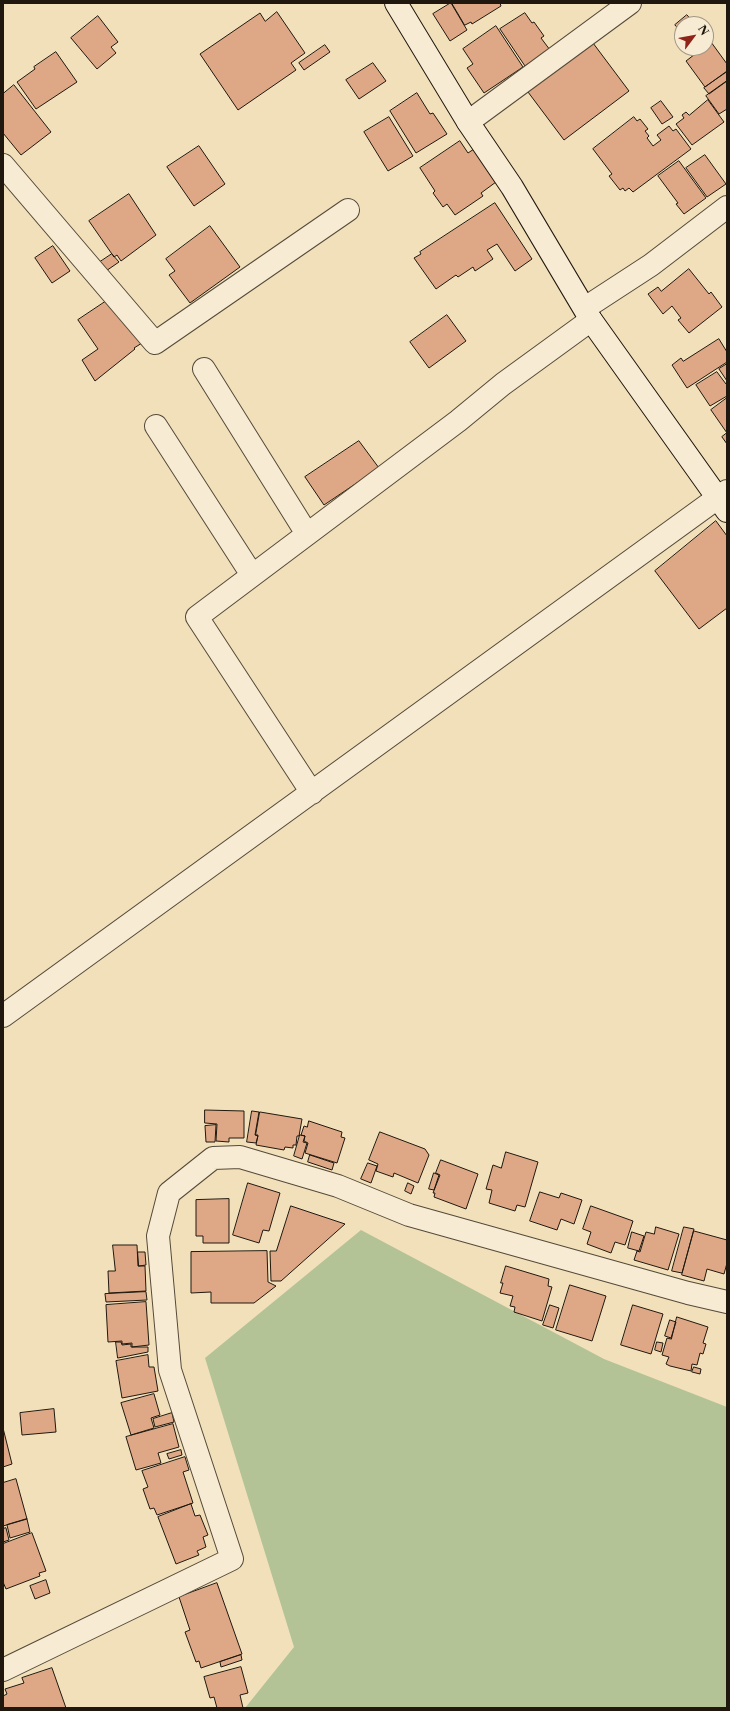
<!DOCTYPE html>
<style>
body{margin:0}
#map{position:relative;width:730px;height:1711px;overflow:hidden;background:#f2e0bb;font-family:"Libre Caslon Text",serif}
canvas{display:block}
.frame{position:absolute;inset:0;border:4px solid #20180e;pointer-events:none}
.north{position:absolute;left:674px;top:16px;width:40px;height:40px;box-sizing:border-box;background:#f7ebd3;border:1px solid #a19784;border-radius:50%;rotate:58deg;font-size:11px;font-weight:700;line-height:16px;text-align:center;color:#20180e}
.north::after{content:'';display:block;margin:auto;width:14px;height:18px;background:#8f2418;clip-path:polygon(50% 0,100% 100%,50% 72%,0 100%)}
</style>
<div id="map">
<canvas width="730" height="1711"></canvas>
<div class="frame"></div>
<div class="north">N</div>
</div>
<script>
const ctx = document.querySelector('canvas').getContext('2d');
ctx.lineJoin = 'round';
function fill(path, color) { ctx.fillStyle = color; ctx.fill(path, 'evenodd'); }
function trace(path, color, width, dash) { ctx.strokeStyle = color; ctx.lineWidth = width; ctx.lineCap = dash ? 'butt' : 'round'; ctx.setLineDash(dash || []); ctx.stroke(path); }
fill(new Path2D(`
 M361,1230L604,1359L727,1407V1708H245L294,1647L205,1358Z`), '#b4c395');
const building = new Path2D(`
 M451,3L467,30L450,41L433,14Z
 M452,3H500L501,6L472,24L471,22L465,25Z
 M277,12L305,53L291,63L296,70L238,110L200,54L260,13L265,21Z
 M525,13L532,23L534,22L544,36L541,38L550,50L525,66L500,29Z
 M687,15L695,24H682V33L675,25Z
 M98,16L118,42L111,47L116,53L97,69L71,38Z
 M496,26L523,67L484,93L467,68L473,64L463,49Z
 M711,42L727,64V71L705,87L686,61L703,48H706V46Z
 M593,43L629,91L564,140L528,92Z
 M325,45L330,52L304,70L299,63Z
 M56,52L77,82L36,109L17,82L35,69L34,67Z
 M373,63L386,81L359,99L346,80Z
 M727,72V81L709,94L704,88Z
 M727,81V109L719,114L706,96Z
 M14,85L51,132L21,155L3,133V94Z
 M417,93L430,114L433,113L447,134L416,153L390,111Z
 M708,100L724,122L692,145L676,124L684,118L682,115L686,112L689,115Z
 M661,101L673,117L662,124L651,108Z
 M389,117L413,156L388,171L364,132Z
 M634,117L637,121L640,119L648,129L645,131L649,136L647,138L653,146L661,140L657,135L669,126L673,131L676,129L691,149L633,192L629,188L625,191L623,188L620,190L609,176L612,174L593,149Z
 M460,141L468,153L474,149L496,182L481,193L483,196L455,215L447,204L443,207L433,193L435,191L420,168Z
 M199,146L225,184L194,206L167,167Z
 M705,155L726,184L707,197L686,168Z
 M679,161L706,198L684,214L676,204L678,203L658,176Z
 M129,194L156,235L121,261L117,255L114,257L89,221Z
 M495,203L532,259L515,271L497,244L487,250L493,259L475,271L473,267L458,277L456,275L436,289L414,258L421,254L420,252Z
 M210,226L240,267L190,303L169,275L175,271L166,259Z
 M53,246L70,271L52,283L35,258Z
 M112,254L119,262L103,273L97,264Z
 M689,269L709,294L711,292L722,307L689,333L678,320L681,318L672,306L663,314L648,294L658,287L661,291Z
 M111,298L142,343L134,348L135,349L95,381L82,360L98,349L78,320Z
 M447,315L466,341L429,368L410,342Z
 M719,339L727,352V362L687,388L672,365L681,358L683,361Z
 M727,364V381L719,369Z
 M717,372L726,384H727V396L710,406L696,385Z
 M727,398V433L711,410Z
 M727,433V444L722,437Z
 M359,441L379,468L324,505L305,477Z
 M716,521L727,536V608L699,629L655,571Z
 M205,1110L244,1111V1138H229V1142L216,1141L217,1124L205,1123Z
 M252,1111L259,1112L255,1135L258,1136L256,1143L247,1142Z
 M260,1112L302,1119L299,1136H297L296,1145H293V1148L285,1147L284,1150L256,1145L258,1135H256Z
 M309,1121L342,1132L341,1137L345,1138L337,1163L305,1153L308,1143L304,1141L305,1136L301,1135L304,1126L307,1127Z
 M216,1125L215,1142H206L205,1126Z
 M380,1132L425,1149L429,1155L418,1183L394,1173L393,1177L376,1171L378,1164L369,1160Z
 M300,1135L305,1136L303,1142L307,1143L302,1159L294,1156Z
 M506,1152L538,1162L525,1207L517,1205L515,1211L489,1203L492,1190L486,1189L493,1165L501,1168Z
 M310,1155L334,1163L332,1170L308,1162Z
 M441,1160L478,1174L466,1209L434,1197L435,1193H433L440,1175L436,1173Z
 M368,1163L377,1166L371,1183L361,1179Z
 M434,1173L439,1175L434,1190L429,1189Z
 M248,1183L280,1193L269,1231L263,1230L259,1243L233,1235Z
 M408,1183L414,1186L411,1194L405,1191Z
 M540,1192L559,1198L561,1193L582,1200L574,1224L561,1219L557,1230L530,1221Z
 M229,1199V1243H203V1236H196V1200Z
 M291,1206L345,1224L281,1281H271L270,1251H276Z
 M591,1206L633,1221L625,1245L615,1242L611,1253L587,1244L591,1232L583,1229Z
 M656,1227L679,1234L668,1270L634,1260L637,1251L640,1252L646,1232L654,1234Z
 M684,1227L694,1229L682,1273L672,1271Z
 M694,1231L727,1240V1263L724,1274L707,1269L704,1281L682,1275Z
 M632,1232L644,1236L639,1251L628,1248Z
 M113,1245H137L138,1266H145L146,1291L109,1293L108,1271H115Z
 M267,1251L268,1282L276,1286L254,1303H211V1292L191,1293V1252Z
 M138,1252H145L146,1265L139,1266Z
 M506,1266L549,1279L548,1286L552,1287L542,1321L514,1312L515,1307L510,1306L513,1296L500,1293L503,1283H501Z
 M570,1285L606,1296L592,1341L556,1330Z
 M146,1292L147,1300L106,1302L105,1294Z
 M146,1302L149,1345L132,1347V1343L122,1344V1341L108,1342L106,1305Z
 M550,1305L559,1308L553,1328L543,1325Z
 M633,1305L663,1314L651,1354L621,1345Z
 M677,1317L708,1327L703,1343L706,1344L703,1354L700,1353L697,1365L692,1364L691,1371L670,1366L666,1364L669,1357L662,1355L667,1338L671,1339Z
 M670,1320L676,1322L671,1338L665,1336Z
 M116,1342H121L122,1345L131,1344V1347H148V1352L118,1358Z
 M657,1342L663,1343L661,1352L655,1350Z
 M148,1355L149,1367H154L158,1391L122,1398L116,1361Z
 M694,1367L701,1369L700,1374L692,1372Z
 M154,1394L160,1415L151,1418L154,1428L131,1435L121,1403Z
 M54,1409L56,1432L22,1435L20,1413Z
 M172,1413L174,1422L155,1427L153,1419Z
 M173,1424L179,1447L158,1453L161,1463L136,1470L126,1437Z
 M3,1428L12,1464L3,1467Z
 M181,1450L182,1455L169,1459L167,1454Z
 M185,1457L189,1470L183,1472L193,1503L157,1515L154,1508L150,1509L143,1489L148,1487L142,1471Z
 M16,1479L27,1519L3,1526V1483Z
 M191,1504L195,1516L200,1515L208,1535L203,1537L206,1547L197,1551L199,1555L176,1564L158,1517Z
 M27,1519L30,1532L10,1538L7,1525Z
 M6,1528L9,1540L3,1542V1529Z
 M32,1533L46,1571L39,1573L40,1576L6,1589L3,1582V1544Z
 M46,1580L50,1593L35,1599L30,1586Z
 M217,1583L242,1654L201,1668L199,1661L196,1662L185,1632L190,1630L179,1597Z
 M241,1655L242,1660L221,1667L220,1662Z
 M241,1667L248,1693L240,1695L243,1708H217L214,1697L210,1698L204,1677Z
 M52,1668L66,1708H3V1696L7,1694L5,1689L24,1683L22,1678Z`);
fill(building, '#dea886');
trace(building, '#20180e', 1);
const street = new Path2D(`
 M468,122L630,3
 M3,165L155,343L348,210
 M585,308L651,265L727,207
 M204,369L307,534
 M156,426L252,575
 M312,793L197,617L458,421L503,384L591,320
 M3,1016L727,491
 M3,1670L232,1559L170,1370L158,1236L169,1193L213,1158L240,1157L338,1186L409,1215L688,1293L727,1302`);
const secondary = new Path2D(`
 M396,3L468,122L512,187L591,320L727,511`);
trace(street, '#544a39', 24);
trace(secondary, '#20180e', 24);
trace(street, '#f7ebd3', 22);
trace(secondary, '#f7ebd3', 22);
</script>
